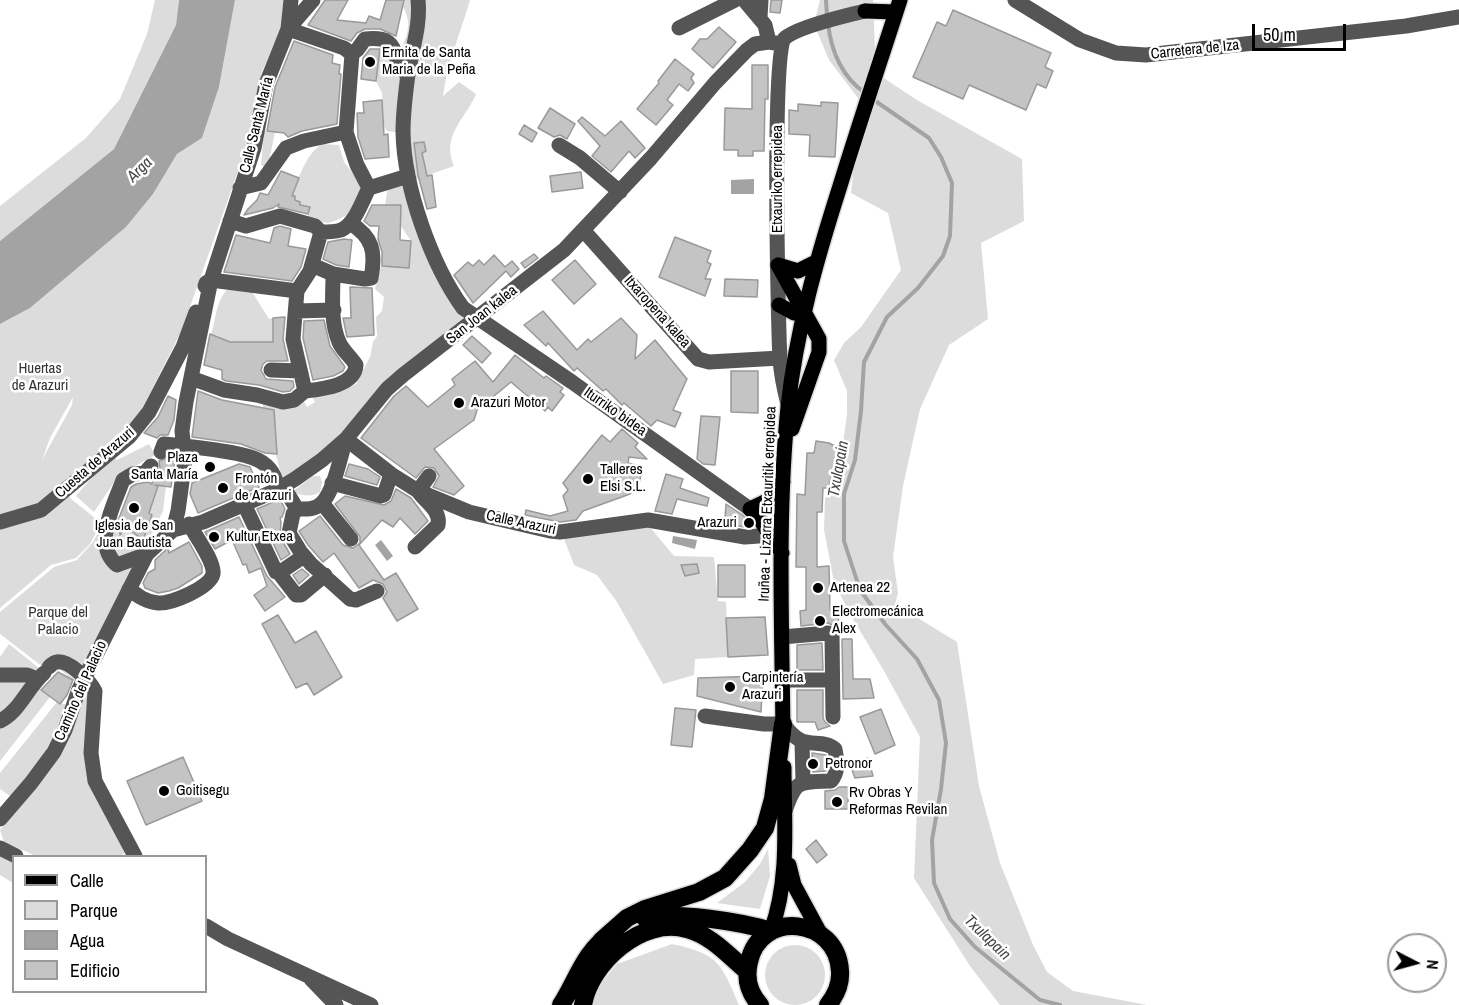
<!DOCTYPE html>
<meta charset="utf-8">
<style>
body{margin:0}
#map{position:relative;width:1459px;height:1005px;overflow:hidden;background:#fff;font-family:"Archivo Narrow",sans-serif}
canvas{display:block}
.legend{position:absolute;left:12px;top:855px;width:195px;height:138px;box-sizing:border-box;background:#fff;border:2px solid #999;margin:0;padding:8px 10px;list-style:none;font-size:18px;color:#000}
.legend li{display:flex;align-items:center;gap:12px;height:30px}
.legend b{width:30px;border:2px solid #999}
.north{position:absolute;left:1387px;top:933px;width:60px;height:60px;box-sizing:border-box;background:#fff;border:2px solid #999;border-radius:50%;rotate:96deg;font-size:16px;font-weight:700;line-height:24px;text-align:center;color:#000}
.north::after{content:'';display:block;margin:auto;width:21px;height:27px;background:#000;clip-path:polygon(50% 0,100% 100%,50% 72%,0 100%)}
.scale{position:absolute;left:1252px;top:24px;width:94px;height:27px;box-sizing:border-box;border:3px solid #000;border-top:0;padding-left:8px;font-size:18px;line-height:21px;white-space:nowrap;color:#000;-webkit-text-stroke:4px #fff;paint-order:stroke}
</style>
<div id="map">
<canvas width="1459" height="1005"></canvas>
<ul class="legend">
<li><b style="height:8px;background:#000"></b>Calle</li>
<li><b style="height:16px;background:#dcdcdc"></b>Parque</li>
<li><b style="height:16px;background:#a3a3a3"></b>Agua</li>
<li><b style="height:16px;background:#c4c4c4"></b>Edificio</li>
</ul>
<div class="north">N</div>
<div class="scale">50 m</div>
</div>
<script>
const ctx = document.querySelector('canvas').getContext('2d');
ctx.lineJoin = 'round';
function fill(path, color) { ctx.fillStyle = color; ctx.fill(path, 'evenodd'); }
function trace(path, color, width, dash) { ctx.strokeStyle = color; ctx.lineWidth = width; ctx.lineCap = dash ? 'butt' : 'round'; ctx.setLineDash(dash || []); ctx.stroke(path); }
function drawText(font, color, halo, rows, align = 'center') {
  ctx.font = font + ' "Archivo Narrow",sans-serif'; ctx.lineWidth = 5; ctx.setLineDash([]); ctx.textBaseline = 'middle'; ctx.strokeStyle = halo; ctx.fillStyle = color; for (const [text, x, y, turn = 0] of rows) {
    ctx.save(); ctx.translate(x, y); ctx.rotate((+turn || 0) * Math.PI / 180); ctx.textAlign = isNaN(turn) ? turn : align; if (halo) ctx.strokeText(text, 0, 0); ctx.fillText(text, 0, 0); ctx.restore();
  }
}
fill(new Path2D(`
 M155,0H179L176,25L114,149L0,241V206L86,138L120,99L147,34Z
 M235,0H285L281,27L262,72L248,143L181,332L139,415L65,483L70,498L101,523L90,544L76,558L51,565L0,608V324L30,308L126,227L153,194L177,154L202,138L219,87ZM73,397L72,405L42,460L50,438Z
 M404,0H470C461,32 447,63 443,96L459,82L476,94C465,120 441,135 454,166L411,181L403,133L387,131L382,123H384L382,93L376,81L380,45L401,49C408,33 412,23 403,7Z
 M820,0H873L876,73L917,100L1022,159L1024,221L981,243L988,319L949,345L920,409L903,486L893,557L898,593L895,604L957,642L979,786L1000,863L1033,945L1047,972L1073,991L1147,1005H1000L970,966L914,878L920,737L884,671L850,614L834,582L824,530L825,499L837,476L842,451L847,414V391L834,360L844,343L861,327L901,270L888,213L851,193L858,128V98L829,60L814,24Z
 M264,131L275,132L268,166L265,168L261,165Z
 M322,144L339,145L344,162L360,183L361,190L347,215L337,220L328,223L307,220L310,207L300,205V202L292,196C299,178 305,155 322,144Z
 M405,180L460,313L465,321L362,414L325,451L282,480C277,452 265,427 262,399L303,400L307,407L315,402L311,395L349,387L356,384L370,357L373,342L377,336L376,317L382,311L384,297L375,289L381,266L409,268L411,241L401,226V205H385L388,187Z
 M229,287L251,290L269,319L273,318V342H230L211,335C217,315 215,303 229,287Z
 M149,444L155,455L119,475L94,512L76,496L101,466L113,456L117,460Z
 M313,476H320L322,482L320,492C312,498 301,495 292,492Z
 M158,485L166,486L163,511L77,683L57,667L52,674L0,634V612L54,567L77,560L93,542L99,531L115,516L119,517L125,528L143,539L152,515L149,513Z
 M648,525L674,556L714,557L718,601L726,602L728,657L695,659L694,675L663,684L617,602L597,575L574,565L563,536Z
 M9,644L50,677L40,689L50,697L0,761V657Z
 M89,690L86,735L111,823L125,854L116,856H36L4,842L0,830L13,814L80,693Z
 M57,702L67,705L60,730L13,798L0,789V773Z
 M768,849L770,876L760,909L717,903L745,882L760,864Z
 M0,856L13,862V883L0,875Z
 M672,944C718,954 721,962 739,1005H591V996L617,964Z
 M765 975a30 30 0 1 1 60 0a30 30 0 1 1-60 0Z`), '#dcdcdc');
fill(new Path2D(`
 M179,0H235L219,87L202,138L177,154L153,194L126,227L30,308L0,324V241L114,149L176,25Z
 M754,179V194H731V180Z
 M673,536L697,540L695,549L672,543Z
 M381,540L393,556L387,561L375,545Z`), '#a3a3a3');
trace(new Path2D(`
 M826,0L827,16
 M828,23C831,51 841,76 865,93
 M871,98L929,138L941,157L952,183L950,236L943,256L918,288L887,317L864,362L861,411L855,460L844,494V541L860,590L885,624L917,659L939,700L946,743L941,789L932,840L934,883L950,919L975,947L1040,1000L1060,1005`), '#a3a3a3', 4);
const building = new Path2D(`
 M325,0H348L337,20L366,23L369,16L380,20L386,0H404L396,36L380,29H365L357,33L351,41L308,25Z
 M771,0H782L780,13L770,12Z
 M953,10L1051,53L1045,67L1053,71L1046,88L1037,84L1026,110L969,85L963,99L913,77L937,22L946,26Z
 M719,27L736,42L713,68L692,49L700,39H707Z
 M294,41L333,55L332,63L340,65L339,74H341L337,124L302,131L288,137L284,133L267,131L275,87Z
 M370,49H380L376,81L361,79L363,58Z
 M675,59L694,74L691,78L694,83L688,91L679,84L667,100L673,105L656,125L637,109L659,83L658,81Z
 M752,65H768V99H765L764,151H753V156H738V150H724L725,108L752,109Z
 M382,100L384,135L388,134L389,157L365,159L358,137L357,113H364L363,102Z
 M821,102L838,103L835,157L809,156L810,135L789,134V110L798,111V104L821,106Z
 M550,108L575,124L567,139L560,135L554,137L538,128Z
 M582,117L605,136L621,121L645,148L635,158L629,151L611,172L592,156L600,146L578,121Z
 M524,125L537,133L532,142L519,134Z
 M424,142L426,151L422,153L427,176L432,175L436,207L427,209L418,175L414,143Z
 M281,171L299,178L292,196H295V200L300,202V205L310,207L308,214L278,207L279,204L273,208L244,215L248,209L257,200L260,193L268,195Z
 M581,172L583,188L552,192L550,176Z
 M372,205H401L400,240L411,241L409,268L382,266V252L378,239L379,226H370L364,221Z
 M280,226L291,229L288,246L306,249L301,267L292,281L224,272L236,235L270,243L274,228Z
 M675,237L711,251L707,262L711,264L705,279H711L705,296L659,277Z
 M344,239L352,240L349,267L336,265L323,259L328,242Z
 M534,254L538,258L525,268L521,263Z
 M494,255L505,267L512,261L519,269L511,277L506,271L473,303L454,275L468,262L473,266L479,260L484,265Z
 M575,260L596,284L574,304L552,280Z
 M725,279L758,280L757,297L724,296Z
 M350,287L372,288L374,335L347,337L343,318H351Z
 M543,311L577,350L588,339L591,342L621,318L637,335L635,359L655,340L687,379L673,410L681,413L675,427L657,420L651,426L624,403L622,405L606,389L603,391L577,368L574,371L548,343L546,346L524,325Z
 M285,317L283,339L288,361H267L263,364L261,370L266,379L293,381L294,387L290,391L283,392L259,385L226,381L222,379V370L204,365L210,334L230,342H273V318Z
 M324,320L330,346L345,367L343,371L333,376L313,380L303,338L304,321Z
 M472,336L491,353L482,363L463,345Z
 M515,355L544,378L546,376L563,388L560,392L564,395L552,411L548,407L545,411L511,382L477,410L474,420L434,449L464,486L454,495L433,487L439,476L434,468L425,467L416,478L361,438L394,396L406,386L428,407L455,385L452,379L475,361L493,382Z
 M731,371H758V413L731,412Z
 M198,391L222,400L274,410L277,454L265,453L241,444L192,437Z
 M168,396L176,400L174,420L168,435H160L157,438L144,433L158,417Z
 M701,416L720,417L715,465L703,464L697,459Z
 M622,429L638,443L635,447L647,459L629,457L628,463L643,467L639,483L630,494L583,511L576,520L560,522L525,515L526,510L550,516L568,511L563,496L568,490L563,483L602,435L610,442Z
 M816,441L829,443L840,449L828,488H823L822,512H817V567L829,566L830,610L838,609L839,628L828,623L801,626L800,611L806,610V567H796L797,494L805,495L807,453H814Z
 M168,458L175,460L171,487L155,485L158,486L149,513L152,515L143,540L126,527L120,535L119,518L131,487L136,484L148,482L152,484L153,479L160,468L159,461Z
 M239,464L250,467L259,487L198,513L190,494L192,483Z
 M349,464L368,469L380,477L377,485L345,476Z
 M666,474L683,479L680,488L709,498L707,506L677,499L672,514L655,511Z
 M396,489L411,498L428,521L415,534L400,518L393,527L382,520L359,545L384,580L396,573L418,609L397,621L383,598L387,592L383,584L373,580L359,588L334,553L323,562L308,545L299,531L320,516L343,545L353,548L360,543V537L335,504L345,496L384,505L391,501Z
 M280,499L285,509L282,517L280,518L281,522L280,537L290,554L281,560L257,509Z
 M726,504L744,516L752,526L745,527L732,525L733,519L725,518Z
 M239,517L267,576L285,597L265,611L254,595L267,586L261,568L249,573L246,564L243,565L232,540L215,549L205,532Z
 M189,542L202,566V573L178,588L169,591L158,593L145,588L143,583L148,573L155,569V560L168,548L169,553Z
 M697,564L699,573L685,576L681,565Z
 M718,565H745V597H718Z
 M302,569L309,575L299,584L293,575Z
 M278,615L295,643L316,631L342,677L314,695L307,683L296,688L262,624Z
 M765,617L768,655L728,657L726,618Z
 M842,639H852L853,679H870L874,698L843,699Z
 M822,643L823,670H797V645Z
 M58,672L73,680L67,695L60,704L41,690Z
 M763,676L761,712L697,696L698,678Z
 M797,690H823V718L825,722L830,726L818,730L815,722H797Z
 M675,708L696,710L692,747L671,745Z
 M881,709L895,745L875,754L860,717Z
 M812,753L826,755V771L813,772Z
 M183,757L202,801L146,825L127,781Z
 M868,758L873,776L855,778L850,765Z
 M839,787H848V809H825V791L835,790Z
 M816,840L827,855L817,863L806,849Z`);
fill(building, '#c4c4c4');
trace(building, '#999', 1.5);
const major = new Path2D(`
 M865,11L896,12
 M778,265L819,339V352L792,429
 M778,265L798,271L816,262
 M779,305L794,313L804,315
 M782,553L759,518L750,509L771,499L783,482
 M783,734C782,627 777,513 788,407C796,331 817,258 840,186C859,124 880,62 900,0
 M789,865L794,885L820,933
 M771,931C790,879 784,822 784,767`);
const highway = new Path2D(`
 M645,918C673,911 742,922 771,931
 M601,941L627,918L645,909L699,892L725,878L750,850L765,828L773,799L783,724
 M561,1005C576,982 585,950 610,935
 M583,1005C590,963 642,916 687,929C711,935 729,956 747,971
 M760,1005C749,993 745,978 749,962C760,909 837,917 840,971C841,984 836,995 828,1005`);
trace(major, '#dbdbdb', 18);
trace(highway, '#dbdbdb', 21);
trace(new Path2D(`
 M313,0L288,29L344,48L352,54
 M418,0C421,28 410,54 407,82C405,98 403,115 403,132C404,187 431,264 463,308L572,382L750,509
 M744,0L765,25L769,42
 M1015,0L1080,40L1116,53L1146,55L1406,26L1459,17
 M760,17L761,0
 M679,28L735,0
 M559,145L580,158L620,192
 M240,188L261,183L286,148L304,141L346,132
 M369,188L357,165L346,132L352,54L357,50L365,39C405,35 387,59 408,75
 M230,221L246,226L280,216L315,226L321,232
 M584,231L698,359L709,362L780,358
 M333,274L365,279L371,278C376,252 373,237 350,223
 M205,286L206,283L211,280L297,291
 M296,311L334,310
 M271,370L300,371
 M191,378L224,390L257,395L283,402L294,400L305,391
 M305,391L293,339L297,291L310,271L321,232C327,232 335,232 341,230C355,224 362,201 369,188L408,176
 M305,391C322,389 355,386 356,365C351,357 342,350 339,342C330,321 333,296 333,274L312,265
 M788,404C784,389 781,374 780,359C778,324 772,52 784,39C794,28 848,15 865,11
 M346,439L391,474L418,491L429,476
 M161,452L164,444C185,446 241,451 258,460C270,466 277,477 277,490
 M332,483L381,496L384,495L391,474
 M283,486L297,509C303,509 310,510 316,507C333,501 340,456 346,439
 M322,503L351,539
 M244,504L276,572L279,573L304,556
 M297,509L293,514L289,533L300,551L311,564L350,599L356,600L377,591
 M0,522L41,510L129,437L149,412L183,347L196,312
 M173,530L178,511L185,460L182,431L186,402L211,280L254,148L266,84L288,29L291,0
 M415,547L438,525C441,510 425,502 418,491L469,512L550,531L560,532L648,520L745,537L772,535
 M147,554L117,565C92,544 114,505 123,480L133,474L145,473L151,466
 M279,573L296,595H301L325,575
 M129,589C138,596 146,602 158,603C171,604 210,588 213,574C215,562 195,535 189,524
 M782,637L828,633L832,634L833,717
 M49,667C51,665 54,662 57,662C69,660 90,681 95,691L91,753L95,781L135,856
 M0,675H27L37,679
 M783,680H832
 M705,716L764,724H783C788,730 794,738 802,741C813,745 826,741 835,749C837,760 839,772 831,781C799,782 796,779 785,811
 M0,721C20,711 27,688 44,673
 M802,741L803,782
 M0,819L31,783L54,752L65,730L79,689L147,554L173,530L203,522L277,490L295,479L322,460L346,439L387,389L403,375L564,250L651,158L715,83L747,50L755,44L769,42L781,44
 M0,848L16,856
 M206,926L228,939L371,1005
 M311,979L336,1005`), '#555', 15);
trace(major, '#000', 15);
trace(highway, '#000', 18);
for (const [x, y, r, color] of [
 [370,62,6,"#000"],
 [459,403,6,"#000"],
 [210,467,6,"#000"],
 [588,479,6,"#000"],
 [223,488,6,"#000"],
 [134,508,6,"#000"],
 [749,523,6,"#000"],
 [214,537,6,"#000"],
 [818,588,6,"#000"],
 [820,621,6,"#000"],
 [730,687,6,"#000"],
 [813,764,6,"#000"],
 [164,791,6,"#000"],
 [837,802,6,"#000"]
]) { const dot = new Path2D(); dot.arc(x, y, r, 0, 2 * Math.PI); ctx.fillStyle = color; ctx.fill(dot); trace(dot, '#fff', 2); }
drawText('15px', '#000', '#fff', [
 ["Carretera de Iza",1195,50,-6],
 ["Calle Santa María",257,125,-76],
 ["Etxauriko errepidea",778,179,-90],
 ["Itxaropena kalea",657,312,48],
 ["San Joan kalea",482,315,-38],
 ["Iturriko bidea",615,412,35],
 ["Cuesta de Arazuri",95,463,-41],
 ["Iruñea - Lizarra Etxauritik errepidea",768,504,-88],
 ["Calle Arazuri",521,523,12],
 ["Camino del Palacio",81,691,-66]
]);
drawText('15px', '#000', '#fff', [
 ["Ermita de Santa",382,53],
 ["Maria de la Peña",382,70],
 ["Arazuri Motor",471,403],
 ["Plaza",198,458,"right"],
 ["Santa María",198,475,"right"],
 ["Talleres",600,470],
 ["Elsi S.L.",600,487],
 ["Frontón",235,479],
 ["de Arazuri",235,496],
 ["Arazuri",737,523,"right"],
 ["Iglesia de San",134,526,"center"],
 ["Juan Bautista",134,543,"center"],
 ["Kultur Etxea",226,537],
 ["Artenea 22",830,588],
 ["Electromecánica",832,612],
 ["Alex",832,629],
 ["Carpintería",742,678],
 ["Arazuri",742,695],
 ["Petronor",825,764],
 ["Goitisegu",176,791],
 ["Rv Obras Y",849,793],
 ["Reformas Revilan",849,810]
], 'left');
drawText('15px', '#333', '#fff', [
 ["Huertas",40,369],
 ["de Arazuri",40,386],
 ["Parque del",58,613],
 ["Palacio",58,630]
]);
drawText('italic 16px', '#444', '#fff', [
 ["Arga",140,170,-45],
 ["Txulapain",839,469,-80],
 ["Txulapain",987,938,44]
]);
</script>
